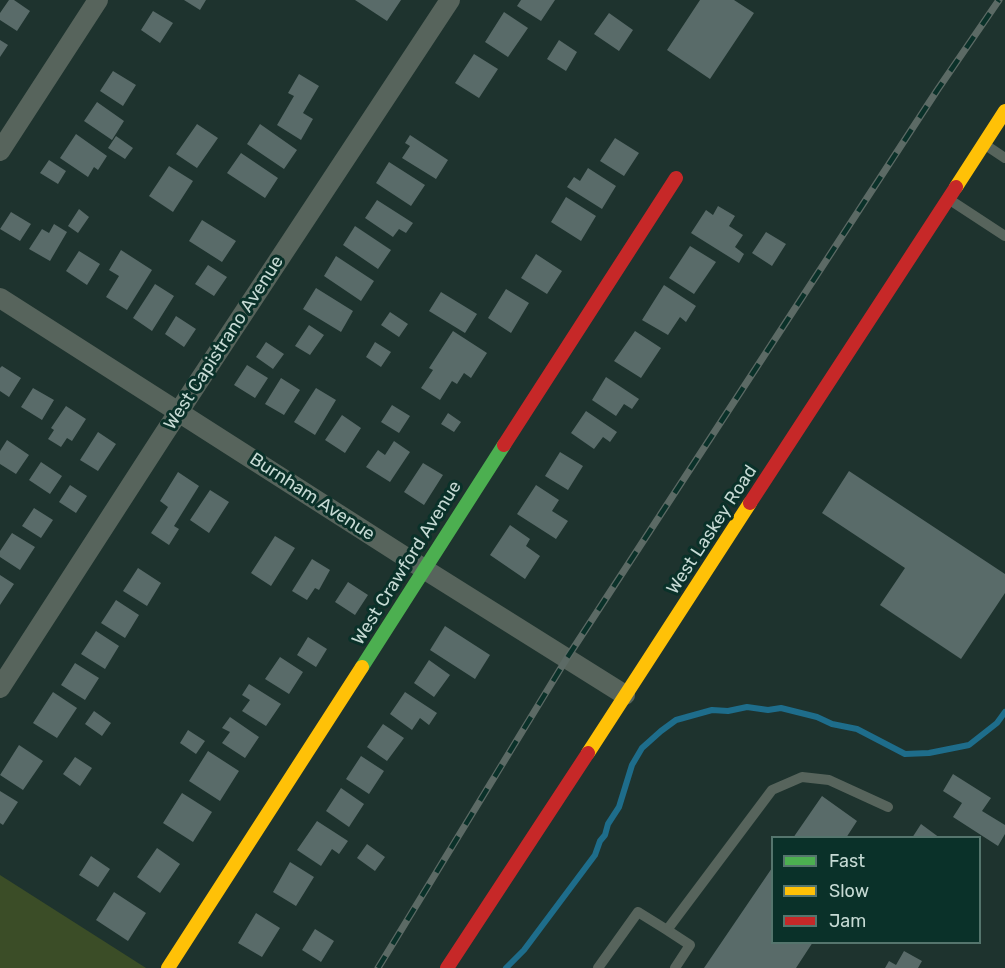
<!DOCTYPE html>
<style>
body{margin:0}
#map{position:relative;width:1005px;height:968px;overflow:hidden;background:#1e332e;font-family:Rubik,sans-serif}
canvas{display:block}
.legend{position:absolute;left:771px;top:836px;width:210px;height:108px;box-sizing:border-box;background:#0a3129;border:2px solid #55756d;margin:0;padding:8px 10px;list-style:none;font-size:18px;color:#c6dad4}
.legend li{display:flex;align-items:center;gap:12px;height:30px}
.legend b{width:30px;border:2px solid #55756d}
</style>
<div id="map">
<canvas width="1005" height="968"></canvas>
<ul class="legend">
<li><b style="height:8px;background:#4caf50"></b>Fast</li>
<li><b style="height:8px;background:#ffc107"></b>Slow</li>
<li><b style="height:8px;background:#c62828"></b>Jam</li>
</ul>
</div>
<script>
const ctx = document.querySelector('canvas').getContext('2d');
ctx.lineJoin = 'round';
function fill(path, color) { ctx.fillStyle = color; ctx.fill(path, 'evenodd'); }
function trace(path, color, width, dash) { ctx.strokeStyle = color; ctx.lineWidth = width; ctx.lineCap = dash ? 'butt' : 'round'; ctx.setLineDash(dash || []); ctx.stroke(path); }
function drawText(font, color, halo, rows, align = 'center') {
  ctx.font = font + ' Rubik,sans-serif'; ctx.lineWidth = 6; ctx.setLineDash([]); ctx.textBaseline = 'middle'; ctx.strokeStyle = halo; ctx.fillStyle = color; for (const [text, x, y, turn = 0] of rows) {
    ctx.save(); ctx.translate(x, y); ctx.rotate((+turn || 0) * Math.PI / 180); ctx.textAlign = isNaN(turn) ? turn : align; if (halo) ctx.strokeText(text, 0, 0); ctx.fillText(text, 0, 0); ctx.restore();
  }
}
fill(new Path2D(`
 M0,875L146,968H0Z`), '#3b4d27');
trace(new Path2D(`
 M506,968L524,950L595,855L600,841L605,835L608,824L619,807L632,765L642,748L661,731L676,720L712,710L728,711L747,707L768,710L781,708L817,717L832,724L857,729L905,754L929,753L969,745L997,723L1005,712`), '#1e6d8b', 6);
fill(new Path2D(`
 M9,0H14L30,11L17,31L0,20V13Z
 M184,0H206L200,10Z
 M355,0H401L387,21Z
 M521,0H555L541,21L517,6Z
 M700,0H734L754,13L710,79L667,50Z
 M153,11L173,23L160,43L141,30Z
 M504,12L528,28L508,57L485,42Z
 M609,13L633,30L619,51L594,34Z
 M0,40L8,45L0,57Z
 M559,40L577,52L566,71L547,59Z
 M474,54L498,69L479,98L455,83Z
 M113,71L136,85L123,106L100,91Z
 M299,74L319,86L303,113L313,119L301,140L277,125L294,96L288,93Z
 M97,102L124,121L112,140L84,121Z
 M197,124L218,138L197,168L176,154Z
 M260,124L297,150L284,169L247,144Z
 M76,134L107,156L98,170L94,167L88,177L60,158Z
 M410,135L448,160L436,179L402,158L410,146L405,143Z
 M116,136L133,148L125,159L108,148Z
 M615,138L639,153L624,176L600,161Z
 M241,153L278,178L265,198L227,173Z
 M49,160L66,171L58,184L40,173Z
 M389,162L425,185L411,206L376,183Z
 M169,166L193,181L173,212L149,196Z
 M588,168L616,186L602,209L567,187L574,177L580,181Z
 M566,197L596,216L581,241L551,222Z
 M377,200L413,223L406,233L399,229L393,237L365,218Z
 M718,206L735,216L729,226L743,235L735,247L744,254L739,263L691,233L706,210L713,215Z
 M79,209L89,217L78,233L68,226Z
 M11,212L31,224L20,241L0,229Z
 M202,220L236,241L222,262L189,241Z
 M54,224L67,232L50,261L29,249L42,229L49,233Z
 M355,226L391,250L378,269L343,245Z
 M766,232L786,244L772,266L752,253Z
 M690,246L716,262L694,294L669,278Z
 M121,250L152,270L127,310L106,297L119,276L109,270Z
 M79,251L100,264L87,285L66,271Z
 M536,254L562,271L547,294L521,278Z
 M336,256L374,281L361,301L324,276Z
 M208,265L227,277L214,296L195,284Z
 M155,284L174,296L152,331L133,318Z
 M664,285L696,306L686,322L680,317L668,335L642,320Z
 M316,288L353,311L341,332L303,309Z
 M506,289L529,303L511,333L488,318Z
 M441,292L477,314L465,333L429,311Z
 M390,312L408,324L399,337L381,325Z
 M176,316L196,329L184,347L165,334Z
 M309,325L324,335L310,355L295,346Z
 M453,331L487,353L471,378L464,373L457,384L452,381L440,400L421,388L433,370L429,368Z
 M635,331L661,348L641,378L614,361Z
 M266,342L284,354L273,369L256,357Z
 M375,342L391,352L381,367L366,357Z
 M247,365L268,378L255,398L234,385Z
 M2,366L21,378L9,397L0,391V368Z
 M606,377L639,399L632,409L624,404L616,416L592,400Z
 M281,378L300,390L284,415L265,404Z
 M33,388L54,400L42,420L21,407Z
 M316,388L336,400L315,435L294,422Z
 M392,405L410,416L399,433L381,422Z
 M66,406L86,419L72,441L67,438L61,447L48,439L54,430L51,428Z
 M586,411L617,432L610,442L603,437L594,449L571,433Z
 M448,413L461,422L454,432L441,424Z
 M342,415L361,428L345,453L325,440Z
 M98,432L116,444L98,471L80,460Z
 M7,440L29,455L16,474L0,464V451Z
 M394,441L410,452L390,482L366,467L378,450L385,455Z
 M560,452L583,466L568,490L545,476Z
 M41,462L62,476L50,494L29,480Z
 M423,463L443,475L424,505L404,492Z
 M849,471L1005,574V593L961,659L880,605L905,568L822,513Z
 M178,472L199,486L174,526L179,529L169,545L151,533L168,507L160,501Z
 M70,485L87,496L76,513L59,502Z
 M536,485L559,500L552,511L568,521L556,539L517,514Z
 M210,490L229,502L209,533L190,520Z
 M34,508L53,520L41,538L22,526Z
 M510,525L530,539L526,546L540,556L525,579L490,555Z
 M12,533L35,547L20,570L0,557V551Z
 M275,536L295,548L271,586L251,573Z
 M312,559L330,570L319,590L315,588L307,600L292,591Z
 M138,568L161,583L147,606L123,591Z
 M0,575L14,584L0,605Z
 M348,582L368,595L355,615L335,602Z
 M116,600L139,615L125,638L101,623Z
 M445,626L490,655L475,679L430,650Z
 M96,631L119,646L105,669L81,654Z
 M308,637L327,649L316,667L297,655Z
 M280,657L303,672L289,694L265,679Z
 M429,660L450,675L434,697L414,683Z
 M75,663L99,678L85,700L61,685Z
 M249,684L281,704L266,726L242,711L250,700L242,695Z
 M53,692L77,708L57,738L33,723Z
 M405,692L437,713L429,725L420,718L412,730L390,714Z
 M94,711L111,723L102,736L85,724Z
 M230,717L259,737L245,758L222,743L230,732L222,728Z
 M383,724L404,738L387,761L367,747Z
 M188,730L205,741L196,754L180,743Z
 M19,745L43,761L23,790L0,775Z
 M208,751L239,771L220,801L189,781Z
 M361,756L384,771L369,794L346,779Z
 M75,757L92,768L80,786L63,774Z
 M953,774L991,798L982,811L1005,825V834L998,846L953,817L962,803L943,791Z
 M341,788L364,804L349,827L326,811Z
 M0,791L18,802L3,825L0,823Z
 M182,793L212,812L193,842L163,823Z
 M822,796L857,821L846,838H793Z
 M317,821L348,841L339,854L332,849L321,866L297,850Z
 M921,824L940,838H912Z
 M367,844L385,857L375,871L357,858Z
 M157,848L180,864L160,893L137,877Z
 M91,856L110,869L98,887L79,875Z
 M290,862L314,877L296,906L273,892Z
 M772,868V942H813L796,968H704Z
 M114,892L146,913L128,941L96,920Z
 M256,913L280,928L262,957L238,943Z
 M315,929L334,941L321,962L302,950Z
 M904,951L922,961L918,968H885L889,961L896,965Z`), '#596b69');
trace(new Path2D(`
 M984,144L1005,158
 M950,200L1005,236
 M667,930L772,790L802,777L829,780L888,807
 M598,968L638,912L667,930L690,945L675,968`), '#57645c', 10);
trace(new Path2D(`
 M0,151L98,0
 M0,298L424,569L625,695
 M0,688L164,434L450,0`), '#57645c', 20);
trace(new Path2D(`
 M362,667L504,445`), '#4caf50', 14);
trace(new Path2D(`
 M956,187L1005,111
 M588,753L750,503
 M168,968L362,667`), '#ffc107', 14);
trace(new Path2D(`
 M504,445L676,178
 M750,503L956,187
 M447,968L588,753`), '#c62828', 14);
const rail = new Path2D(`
 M378,968L567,658L938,89L999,0`);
trace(rail, '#5c6a65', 7);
trace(rail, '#0a3129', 4.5, [14]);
drawText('18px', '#c6dad4', '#0a3129', [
 ["West Capistrano Avenue",224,343,-57],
 ["Burnham Avenue",312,497,33],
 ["West Laskey Road",712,530,-57],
 ["West Crawford Avenue",407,563,-58]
]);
</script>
